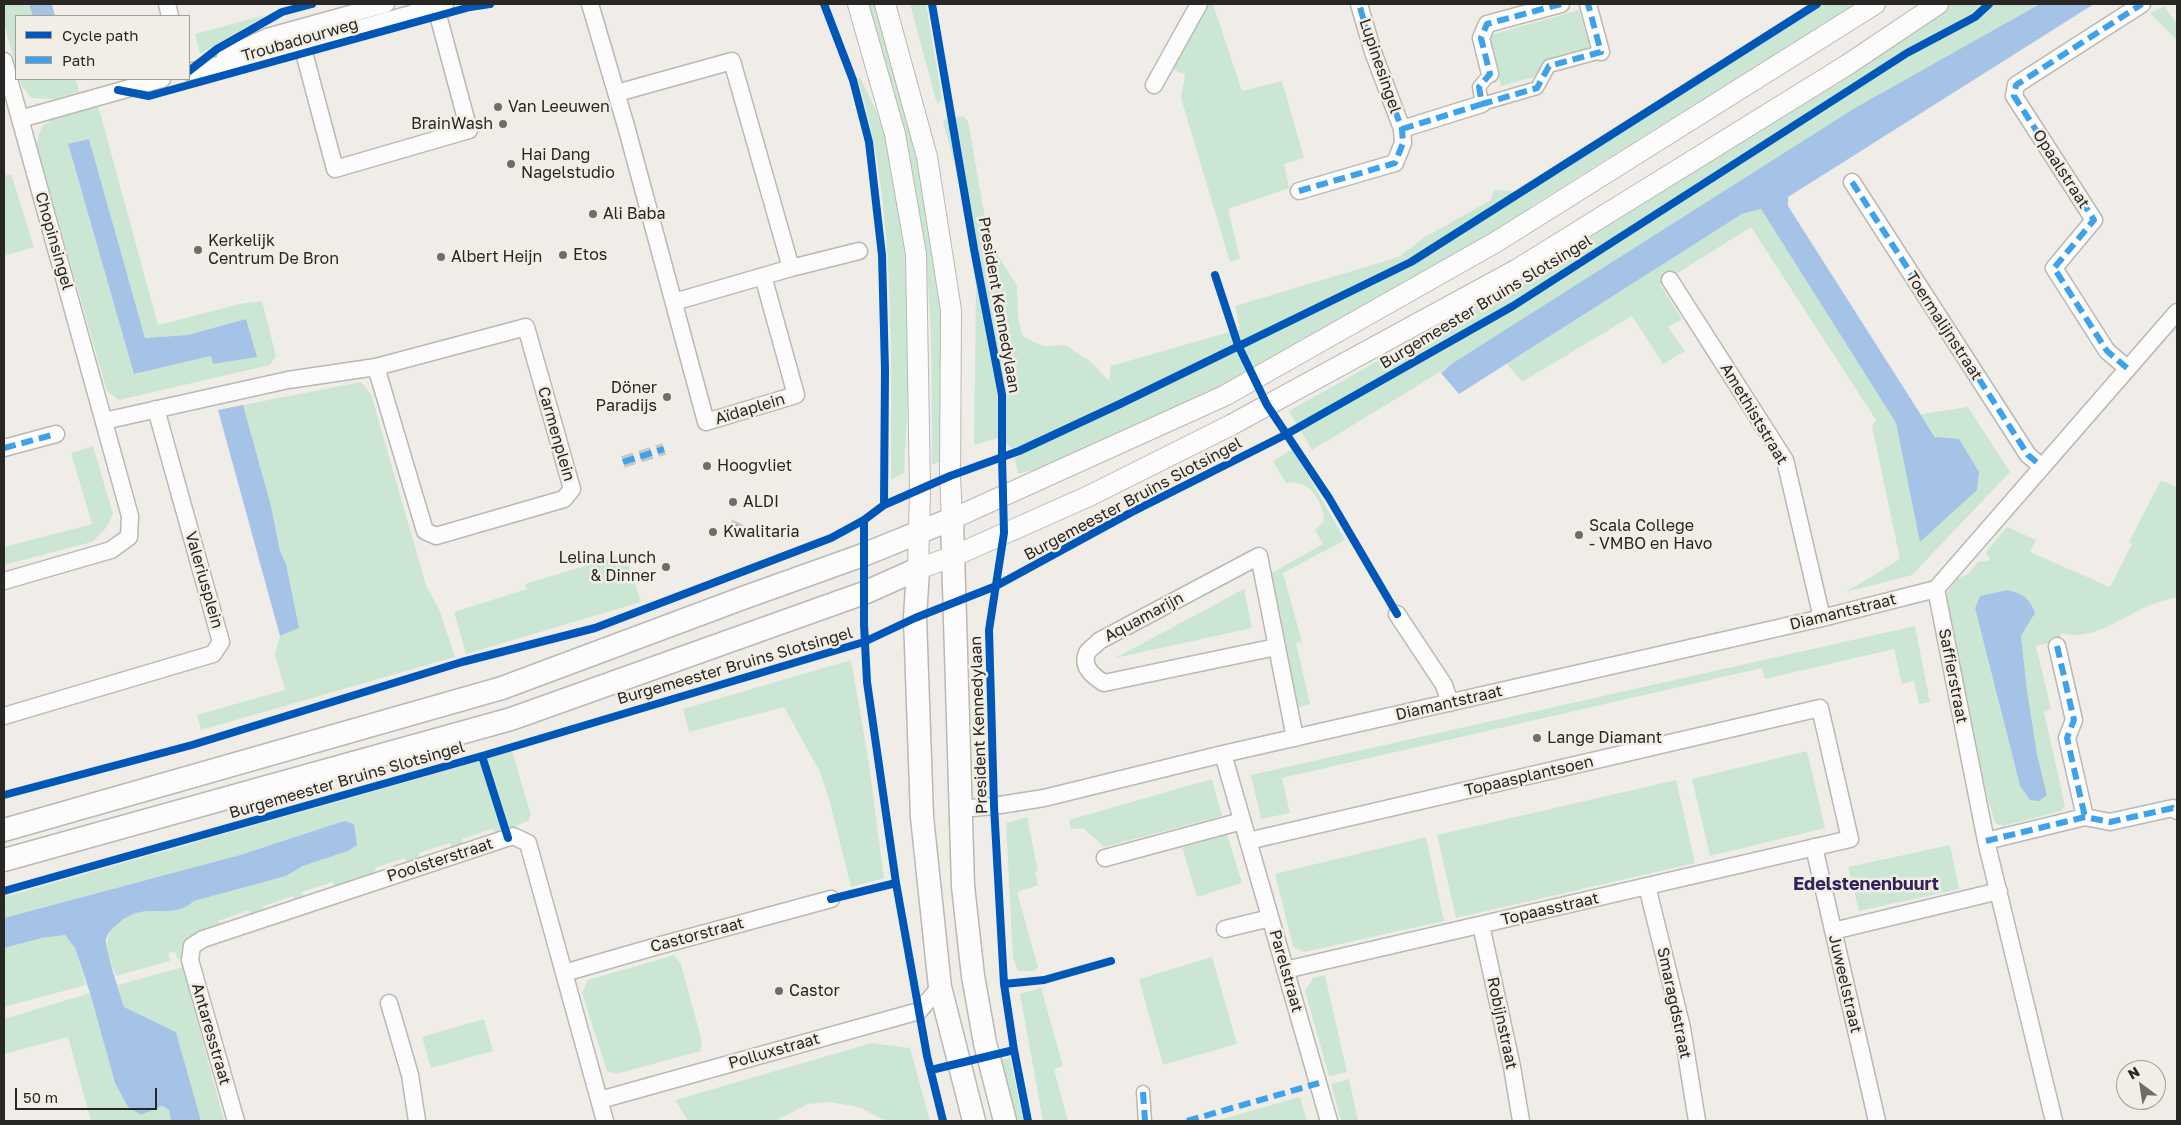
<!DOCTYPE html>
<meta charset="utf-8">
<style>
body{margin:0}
#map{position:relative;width:2181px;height:1125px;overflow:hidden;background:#f0ede8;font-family:"Golos Text",sans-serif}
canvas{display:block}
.frame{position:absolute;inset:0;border:5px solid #292724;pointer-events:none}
.legend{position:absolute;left:15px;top:15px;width:175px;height:65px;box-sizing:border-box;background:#f3eee5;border:1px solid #a29e98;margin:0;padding:6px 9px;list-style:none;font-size:15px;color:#292724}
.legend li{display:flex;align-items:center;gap:10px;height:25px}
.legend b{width:25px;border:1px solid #a29e98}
.north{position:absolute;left:2116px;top:1060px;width:50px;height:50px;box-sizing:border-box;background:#f3eee5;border:1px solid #a29e98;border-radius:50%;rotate:329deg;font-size:14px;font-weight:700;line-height:20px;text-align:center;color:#292724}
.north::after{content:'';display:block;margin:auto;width:18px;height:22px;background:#6f6c69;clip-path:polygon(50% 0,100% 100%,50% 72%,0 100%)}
.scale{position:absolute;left:15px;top:1088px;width:142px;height:22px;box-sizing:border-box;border:2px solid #292724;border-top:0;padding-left:6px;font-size:15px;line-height:18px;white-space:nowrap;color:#292724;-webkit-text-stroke:4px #f3eee5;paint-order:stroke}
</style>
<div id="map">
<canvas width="2181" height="1125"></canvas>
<div class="frame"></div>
<ul class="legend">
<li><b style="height:6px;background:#0057b8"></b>Cycle path</li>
<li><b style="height:6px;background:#3ea2eb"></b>Path</li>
</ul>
<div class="north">N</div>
<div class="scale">50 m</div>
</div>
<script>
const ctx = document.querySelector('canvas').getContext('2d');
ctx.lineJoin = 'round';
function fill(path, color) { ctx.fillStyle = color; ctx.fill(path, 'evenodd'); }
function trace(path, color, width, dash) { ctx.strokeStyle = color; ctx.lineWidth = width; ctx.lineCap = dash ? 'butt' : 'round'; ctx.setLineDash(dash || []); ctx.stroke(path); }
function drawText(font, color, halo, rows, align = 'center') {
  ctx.font = font + ' "Golos Text",sans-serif'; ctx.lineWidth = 5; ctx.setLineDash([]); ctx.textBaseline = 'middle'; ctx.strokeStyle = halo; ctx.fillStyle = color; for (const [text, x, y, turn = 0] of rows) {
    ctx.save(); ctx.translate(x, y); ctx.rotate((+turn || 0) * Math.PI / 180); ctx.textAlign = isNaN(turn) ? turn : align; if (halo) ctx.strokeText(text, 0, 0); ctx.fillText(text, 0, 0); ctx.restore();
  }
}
fill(new Path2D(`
 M4,4H29L33,16H16V67L4,23Z
 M864,4H879L918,149L936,267L940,311L942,461L932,465C931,378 935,287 916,201C902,135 882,69 864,4Z
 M910,4H926L942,99L937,104Z
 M1207,4H1213L1242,91L1282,81L1304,158L1284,164L1289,188L1228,209L1240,258L1230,262L1181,98L1185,75L1173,69Z
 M1825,4H1855L1533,205L1504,227L1200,399L1038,469L1018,474L1013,449L998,438L974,445L976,286L961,188L943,121L963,116L968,121L989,241L1017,286L1018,319L1023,337L1044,346L1065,345L1091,362L1109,381L1111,366L1240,329L1235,306L1399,257L1425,237L1491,200L1494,190L1525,192Z
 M1950,4H2043L1312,450L1289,411L1468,310Z
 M2164,6L2177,24V40L2150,13Z
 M1579,10L1590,48L1547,60L1534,77L1501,86L1487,36Z
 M266,15L200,54L195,34Z
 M860,77L876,111L892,155L904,247L910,358L904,473L891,480C891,388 893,297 883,205C878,162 871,120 857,78Z
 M20,79H76L79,92L54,99L31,98L22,86Z
 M98,105L158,325L240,304L262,301L276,356L270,365L119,400L107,391L36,144L42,126L60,115ZM89,139L145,338L187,335L246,319L211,356L134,374L68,145Z
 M11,174L34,247L4,256V176Z
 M1761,209L1896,423L1920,541L1936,437L1921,414L1968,407L2010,472L1912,575L1846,592L1900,559L1872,426L1876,420L1751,227L1660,284L1682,319L1668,327L1685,351L1663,364L1632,316L1522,382L1507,364L1742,214Z
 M361,382L371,394L426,585L439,609L455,657L201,730L197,715L285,690L275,654L280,636L286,634V564L280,551L271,506L243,405Z
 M93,446L113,514L106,528L92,542L4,565V547L92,524L71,453Z
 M1293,449L1345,540L1283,573L1302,642L1296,643L1310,704L1296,708L1270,574L1323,544L1315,530L1324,521C1323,500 1308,478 1286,483L1273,461Z
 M2161,480L2177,487V597C2166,600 2154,603 2144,608C2119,619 2090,642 2061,633L2058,641L2036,646L2051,709L2044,712L2065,806L2061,811L2027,820L2003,826L1995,823L1987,795L1943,599L1957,579L1969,573L1978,562L1990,560L1986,552L2007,527L2036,540L2030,552L2110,587L2132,544L2129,542ZM2007,590C2022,593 2030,598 2035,613L2021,636L2027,690L2037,754L2047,794L2030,800L2020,786L1975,608L1980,596Z
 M625,554L641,602L466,654L454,612L527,589L525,584Z
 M1244,589L1252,628L1115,658Z
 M1915,626L1930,702L1919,704L1914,681L1902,684L1894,649L1765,679L1762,668L1282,778L1290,813L1261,819L1251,775Z
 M851,660L867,751L884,878L851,887L829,799L820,772L784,707L689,732L683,709Z
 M512,751L531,815L529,816L530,820L511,828L508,825L486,759Z
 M1807,751L1825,828L1710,856L1692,779Z
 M480,761L502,827L500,832L496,833L492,829L462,839V845L452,848L449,843L419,853V860L408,863L405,858L375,868V874L335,888L333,882L302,892L303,897L296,901L293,896L263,906V912L251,914L249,910L218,921L220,927C202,932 177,934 182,958L177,959L175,951L168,953L170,961L116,976C108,954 98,939 121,921C126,917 135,912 142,911C161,907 178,916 194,901L286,876L303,866L348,851L344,821L240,855L4,918V897Z
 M1212,779L1222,816L1104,847L1083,828L1071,829L1069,820Z
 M1676,780L1695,863L1456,918L1437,835Z
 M1027,817L1038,871L1035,872L1038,885L1017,892L1038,967L1034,971H1018L1013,958L1006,823Z
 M1227,834L1242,883L1197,897L1182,847Z
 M1426,837L1444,921L1304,952L1293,947L1275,874Z
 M1950,845L1959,889L1859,911L1848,867Z
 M65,935L75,948L86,985L4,1007V948L42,938Z
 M674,955L681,964L702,1042L700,1051L616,1074L607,1071L582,993L588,980Z
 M1212,957L1237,1044L1163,1065L1139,979Z
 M183,967L224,1121H201L176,1032L124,1007L118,985Z
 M1325,975L1347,1072L1329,1076L1305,991L1313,978Z
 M1041,988L1063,1066L1054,1069L1068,1121H1043L1020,994Z
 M90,993L115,1083L128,1107L141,1115L162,1106L169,1110L171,1121H91L68,1037L4,1054V1019Z
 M484,1019L493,1051L431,1068L422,1037Z
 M872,1043L910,1048L930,1121H886L859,1107L829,1102L808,1104L775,1121H688L675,1100Z
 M1010,1058L1023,1121H1014L999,1060Z
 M1349,1079L1358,1121H1341L1331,1084Z
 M1300,1097L1307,1121H1215Z`), '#cbe7d3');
fill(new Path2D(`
 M29,4H52L55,16H33Z
 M2040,4H2094L1788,197V206L1935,437L1959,439L1979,472L1977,490L1920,542L1896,423L1761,209L1742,214L1459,394L1441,373L1453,363L1855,108Z
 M89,139L145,338L187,335L246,319L257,357L213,364L211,356L134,374L68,144Z
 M243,405L271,506L280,551L286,564L299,628L280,636L218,410Z
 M2007,590C2022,593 2030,598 2035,613L2021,636L2027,690L2037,754L2047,795L2039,801L2030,800L2020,786L1975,608L1980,596Z
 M344,821L354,824L357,845L348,851L303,866L286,876L194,901C181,913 166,911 149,911C139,911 129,915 121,921C115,926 108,932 106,939C104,947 121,996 124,1007L176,1032L201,1121H171L169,1110L162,1106L141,1115L128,1107L115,1083L90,993L75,948L65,935L42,938L4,948V918L240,855Z`), '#a5c3e7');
trace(new Path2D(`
 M623,462L664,449
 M730,525L748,534`), '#c8c5c1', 12, [12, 6]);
const pedestrian = new Path2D(`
 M1490,74L1479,87L1482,104L1537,88L1549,66L1601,52
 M1143,1092L1145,1121`);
const minor = new Path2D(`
 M167,4L170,16
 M590,4L626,126L706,422L796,395L763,276
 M1588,4L1601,52
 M310,25L302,45L335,169L469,130L435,4
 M225,56L267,37L386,4
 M4,61L130,516L129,537L111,550L4,581
 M189,72L302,45L445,4
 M1490,74L1481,38L1487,24L1561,4
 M1154,85L1199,4
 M617,93L732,61L791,268
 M20,119L162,79
 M1402,129L1482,104
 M1852,182L2028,455L2041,466
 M1299,191L1395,163L1403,143L1402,129L1373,52L1359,4
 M1670,280L1785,460L1822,618
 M674,302L791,268L859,251
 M2127,368L2107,351L2054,268L2094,220L2014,96L2016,85L2142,4
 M104,421L288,380L376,367L425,531L436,536L564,499L572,489L526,327L376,367
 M4,448L56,434
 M1397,614L1444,685L1450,703
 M2057,646L2074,720L2067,738L2085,817
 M1276,647L1104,683C1094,677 1081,667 1087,653C1089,649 1096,645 1099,641L1259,556L1295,738
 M4,716L213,654L221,642L156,409
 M1223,754L1329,1121
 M960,809L994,806L1044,798L1223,754L1822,618L1936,589
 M1248,841L1820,708L1850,839L1285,970
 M1986,841L2085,817L2110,822L2173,808L2177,811
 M1814,847L1877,1121
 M1105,858L1242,821
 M1647,886L1682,1028L1697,1121
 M1481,925L1512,1067L1521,1121
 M1225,929L1270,918
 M1833,931L1999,891
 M564,973L654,947L831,899
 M389,1003L410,1075L417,1121
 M600,1100L919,1011L940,987
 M236,1121L190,960L192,946L203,939L513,836L528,843L605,1121
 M2054,1121L1986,841L1936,589L2177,312`);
const tertiary = new Path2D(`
 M858,4L895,134L916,254L920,490L918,569L954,556L1089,496L1231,425L1516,270L1847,65L1938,4
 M885,4L927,157L951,310L950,476L952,519L1224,396L1496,242L1875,4`);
const secondary = new Path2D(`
 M4,830L502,688L743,598L863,555L952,519L963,886L973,976L985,1043L1005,1121
 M4,860L511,719L864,593L918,569L915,618L922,817L940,987L974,1121`);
trace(pedestrian, '#bab8b4', 15);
trace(minor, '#bab8b4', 19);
trace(tertiary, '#bab8b4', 22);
trace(secondary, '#bab8b4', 25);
trace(pedestrian, '#fdfcfc', 12);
trace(minor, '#fdfcfc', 16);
trace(tertiary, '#fdfcfc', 20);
trace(secondary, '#fdfcfc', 22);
trace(new Path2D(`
 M1561,4L1487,24L1481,38L1490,74L1479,87L1482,104L1537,88L1549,66L1601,52L1588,4
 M1402,129L1482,104
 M1852,182L2028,455L2041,466
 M1299,191L1395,163L1403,143L1402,129L1373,52L1359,4
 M2127,368L2107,351L2054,268L2094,220L2014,96L2016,85L2142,4
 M4,448L56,434
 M623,462L664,449
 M730,525L748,534
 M2057,646L2074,720L2067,738L2085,817
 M1986,841L2085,817L2110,822L2173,808L2177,811
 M1143,1092L1145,1121
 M1187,1121L1319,1083`), '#3ea2eb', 6, [12, 6]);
trace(new Path2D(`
 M824,4L853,80L869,142L882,255L885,370L884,505
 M932,4L974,249L1002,395V457L1004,533L989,630L994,806L1004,984L1014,1050L1028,1121
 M189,71L217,49L282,12L312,4
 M118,90L149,96L470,7L490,4
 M1215,275L1238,345L1267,405L1329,498L1397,614
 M864,520V624L867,682L896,883L927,1056L943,1121
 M482,756L508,838
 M4,795L192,745L462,662L595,628L831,538L864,520L884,505L950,476L1019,451L1122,403L1411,262L1817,4
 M4,891L482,756L864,642L915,618L996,586L1132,512L1285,435L1513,306L1907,53L1975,17L1989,4
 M831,899L896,883
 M1004,984L1044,980L1111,961
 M931,1070L1014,1050`), '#0057b8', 8);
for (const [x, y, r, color] of [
 [498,107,5,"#6f6c69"],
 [503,124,5,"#6f6c69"],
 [511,164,5,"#6f6c69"],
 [593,214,5,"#6f6c69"],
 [198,250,5,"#6f6c69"],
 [563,255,5,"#6f6c69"],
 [441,257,5,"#6f6c69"],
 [667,397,5,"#6f6c69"],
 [707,466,5,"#6f6c69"],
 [733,502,5,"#6f6c69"],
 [713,532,5,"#6f6c69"],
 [1579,535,5,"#6f6c69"],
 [666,567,5,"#6f6c69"],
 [1537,738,5,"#6f6c69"],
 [779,991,5,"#6f6c69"]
]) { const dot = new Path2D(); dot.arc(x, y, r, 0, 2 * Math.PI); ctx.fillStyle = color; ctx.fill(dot); trace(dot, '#f3eee5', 2); }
drawText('16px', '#292724', '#f3eee5', [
 ["Troubadourweg",300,40,-16],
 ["Lupinesingel",1380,66,71],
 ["Opaalstraat",2061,169,57],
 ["Chopinsingel",54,241,74],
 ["Burgemeester Bruins Slotsingel",1486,302,-31],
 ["President Kennedylaan",999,305,80],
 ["Toermalijnstraat",1944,326,57],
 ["Aïdaplein",750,409,-17],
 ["Amethiststraat",1754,414,59],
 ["Carmenplein",556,434,74],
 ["Burgemeester Bruins Slotsingel",1133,499,-28],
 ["Valeriusplein",204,580,74],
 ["Diamantstraat",1843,612,-14],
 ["Aquamarijn",1144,617,-28],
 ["Burgemeester Bruins Slotsingel",735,666,-16],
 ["Saffierstraat",1953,676,79],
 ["Diamantstraat",1449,703,-13],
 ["President Kennedylaan",979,725,-92],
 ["Topaasplantsoen",1529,776,-13],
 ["Burgemeester Bruins Slotsingel",347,780,-16],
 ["Poolsterstraat",440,860,-18],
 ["Topaasstraat",1550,909,-13],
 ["Castorstraat",697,935,-15],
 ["Parelstraat",1286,971,74],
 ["Juweelstraat",1845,984,77],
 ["Smaragdstraat",1674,1003,78],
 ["Robijnstraat",1502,1023,78],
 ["Antaresstraat",211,1034,74],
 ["Polluxstraat",774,1051,-16]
]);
drawText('16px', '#292724', '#f3eee5', [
 ["Van Leeuwen",508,107],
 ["BrainWash",493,124,"right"],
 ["Hai Dang",521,155],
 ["Nagelstudio",521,173],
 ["Ali Baba",603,214],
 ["Kerkelijk",208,241],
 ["Centrum De Bron",208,259],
 ["Etos",573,255],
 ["Albert Heijn",451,257],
 ["Döner",657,388,"right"],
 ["Paradijs",657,406,"right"],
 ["Hoogvliet",717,466],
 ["ALDI",743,502],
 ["Scala College",1589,526],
 ["- VMBO en Havo",1589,544],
 ["Kwalitaria",723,532],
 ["Lelina Lunch",656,558,"right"],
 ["& Dinner",656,576,"right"],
 ["Lange Diamant",1547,738],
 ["Castor",789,991]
], 'left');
drawText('bold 18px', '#30235e', '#f3eee5', [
 ["Edelstenenbuurt",1866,884]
]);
</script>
